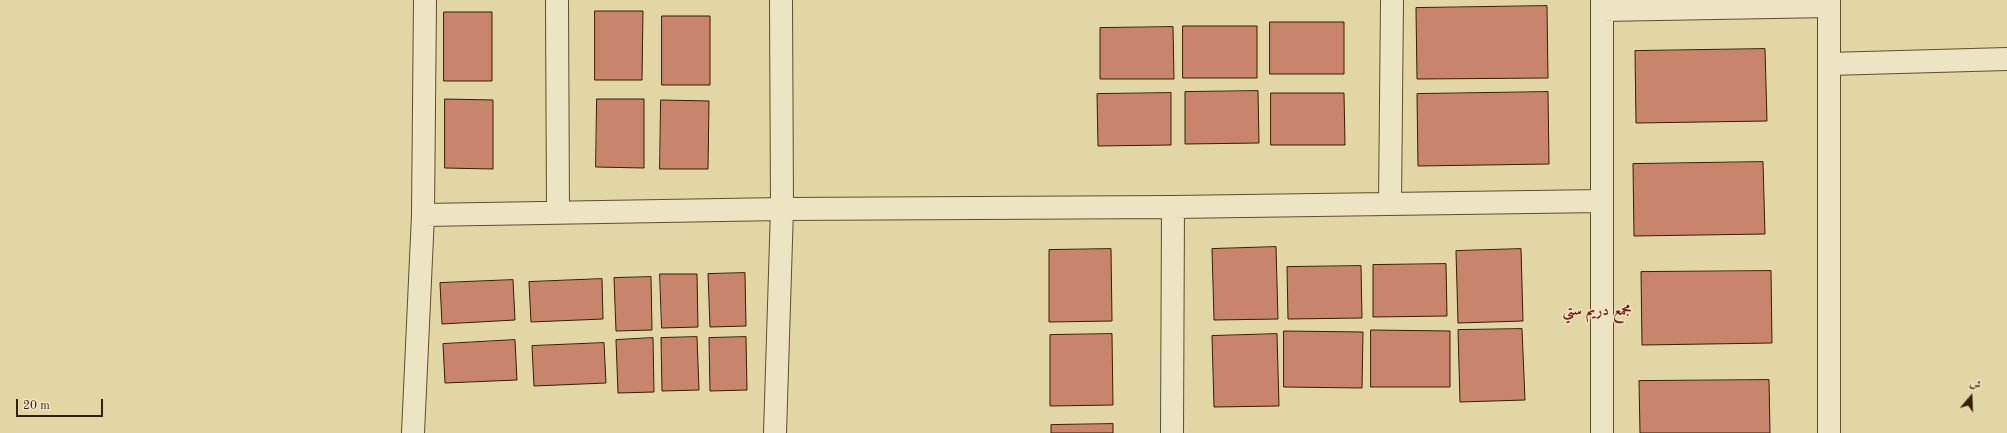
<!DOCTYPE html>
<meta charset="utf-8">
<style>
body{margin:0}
#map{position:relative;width:2007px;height:433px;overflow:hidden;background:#e3d6a5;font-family:"Old Standard TT",Amiri,serif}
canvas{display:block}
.north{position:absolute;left:1951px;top:377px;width:40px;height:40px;-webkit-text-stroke:3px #ede4c4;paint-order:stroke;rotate:19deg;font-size:11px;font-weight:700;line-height:16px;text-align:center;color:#341f03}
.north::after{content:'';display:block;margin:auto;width:14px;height:18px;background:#341f03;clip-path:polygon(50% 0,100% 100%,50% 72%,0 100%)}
.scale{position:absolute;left:16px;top:399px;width:87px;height:18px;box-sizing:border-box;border:2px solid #341f03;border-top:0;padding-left:5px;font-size:12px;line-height:14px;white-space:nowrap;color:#341f03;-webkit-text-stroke:3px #ede4c4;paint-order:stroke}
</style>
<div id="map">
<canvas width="2007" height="433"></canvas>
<div class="north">ش</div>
<div class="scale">20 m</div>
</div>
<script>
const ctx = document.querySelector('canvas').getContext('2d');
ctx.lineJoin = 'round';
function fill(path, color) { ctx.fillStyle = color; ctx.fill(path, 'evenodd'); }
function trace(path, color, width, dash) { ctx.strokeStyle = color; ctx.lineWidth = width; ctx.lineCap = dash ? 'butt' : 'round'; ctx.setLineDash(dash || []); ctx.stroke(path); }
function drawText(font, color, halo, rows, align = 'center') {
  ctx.font = font + ' "Old Standard TT",Amiri,serif'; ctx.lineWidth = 3; ctx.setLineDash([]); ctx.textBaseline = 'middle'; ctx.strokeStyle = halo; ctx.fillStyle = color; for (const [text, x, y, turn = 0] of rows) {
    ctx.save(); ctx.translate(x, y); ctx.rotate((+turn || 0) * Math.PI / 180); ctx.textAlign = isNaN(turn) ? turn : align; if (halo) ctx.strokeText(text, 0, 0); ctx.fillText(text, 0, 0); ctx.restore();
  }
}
const building = new Path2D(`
 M1547,6L1548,78L1417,79L1416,8Z
 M595,11H643L642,80H595Z
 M444,12H492V81H444Z
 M662,16H710V85H662Z
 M1270,22H1344V74H1270Z
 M1183,26H1257V78H1183Z
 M1173,27L1174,79H1100V28Z
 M1765,49L1767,121L1636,123L1635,51Z
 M1258,91L1259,143L1185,144V92Z
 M1548,92L1549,164L1418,166L1417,94Z
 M1171,93V145L1098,146L1097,94Z
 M1271,93H1344L1345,145H1271Z
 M445,99L493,100V169L445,168Z
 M597,99H644V168L596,167Z
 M661,100L709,101L708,169H660Z
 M1763,162L1765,234L1634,236L1633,164Z
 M1276,247L1278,319L1214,320L1212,249Z
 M1111,249L1112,321L1049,322V250Z
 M1521,249L1523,321L1458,323L1456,251Z
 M1446,264L1447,316L1373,317V265Z
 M1361,266L1362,318L1288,319L1287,267Z
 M1771,271L1772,343L1642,345L1641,272Z
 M745,273L746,326L710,327L708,274Z
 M660,274H697L698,327L662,328Z
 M651,277L652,330L616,331L614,278Z
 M602,279L603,319L531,322L529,282Z
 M513,280L515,320L442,324L440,283Z
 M1522,329L1525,400L1460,402L1458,330Z
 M1371,330L1450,331V387H1371Z
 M1284,331L1363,332L1362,388L1284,387Z
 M1112,334L1113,405L1050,406V335Z
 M1277,334L1279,406L1214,407L1212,336Z
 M697,337L699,390L662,391L661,338Z
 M746,337L747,390L710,391L709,338Z
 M653,338L654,392L618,393L616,340Z
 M515,340L517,380L445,383L443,344Z
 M604,343L606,383L534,386L532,346Z
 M1769,380L1770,433H1640L1639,381Z
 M1113,424V433H1051V425Z`);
fill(building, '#c9846c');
trace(building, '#341f03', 1);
const street = new Path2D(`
 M557,0L558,212
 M1602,0V433
 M1602,10L1829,6
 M1829,64L2007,59
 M1390,204L1392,0
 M423,215L782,209L1173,207L1602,201
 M413,433L423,215L425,0
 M775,433L782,209L781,0
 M1172,433L1173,207
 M1829,433V0`);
trace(street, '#604d2c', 24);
trace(street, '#ede4c4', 22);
drawText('bold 15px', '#7a1f14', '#ede4c4', [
 ["مجمع دريم ستي",1597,311]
]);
</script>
